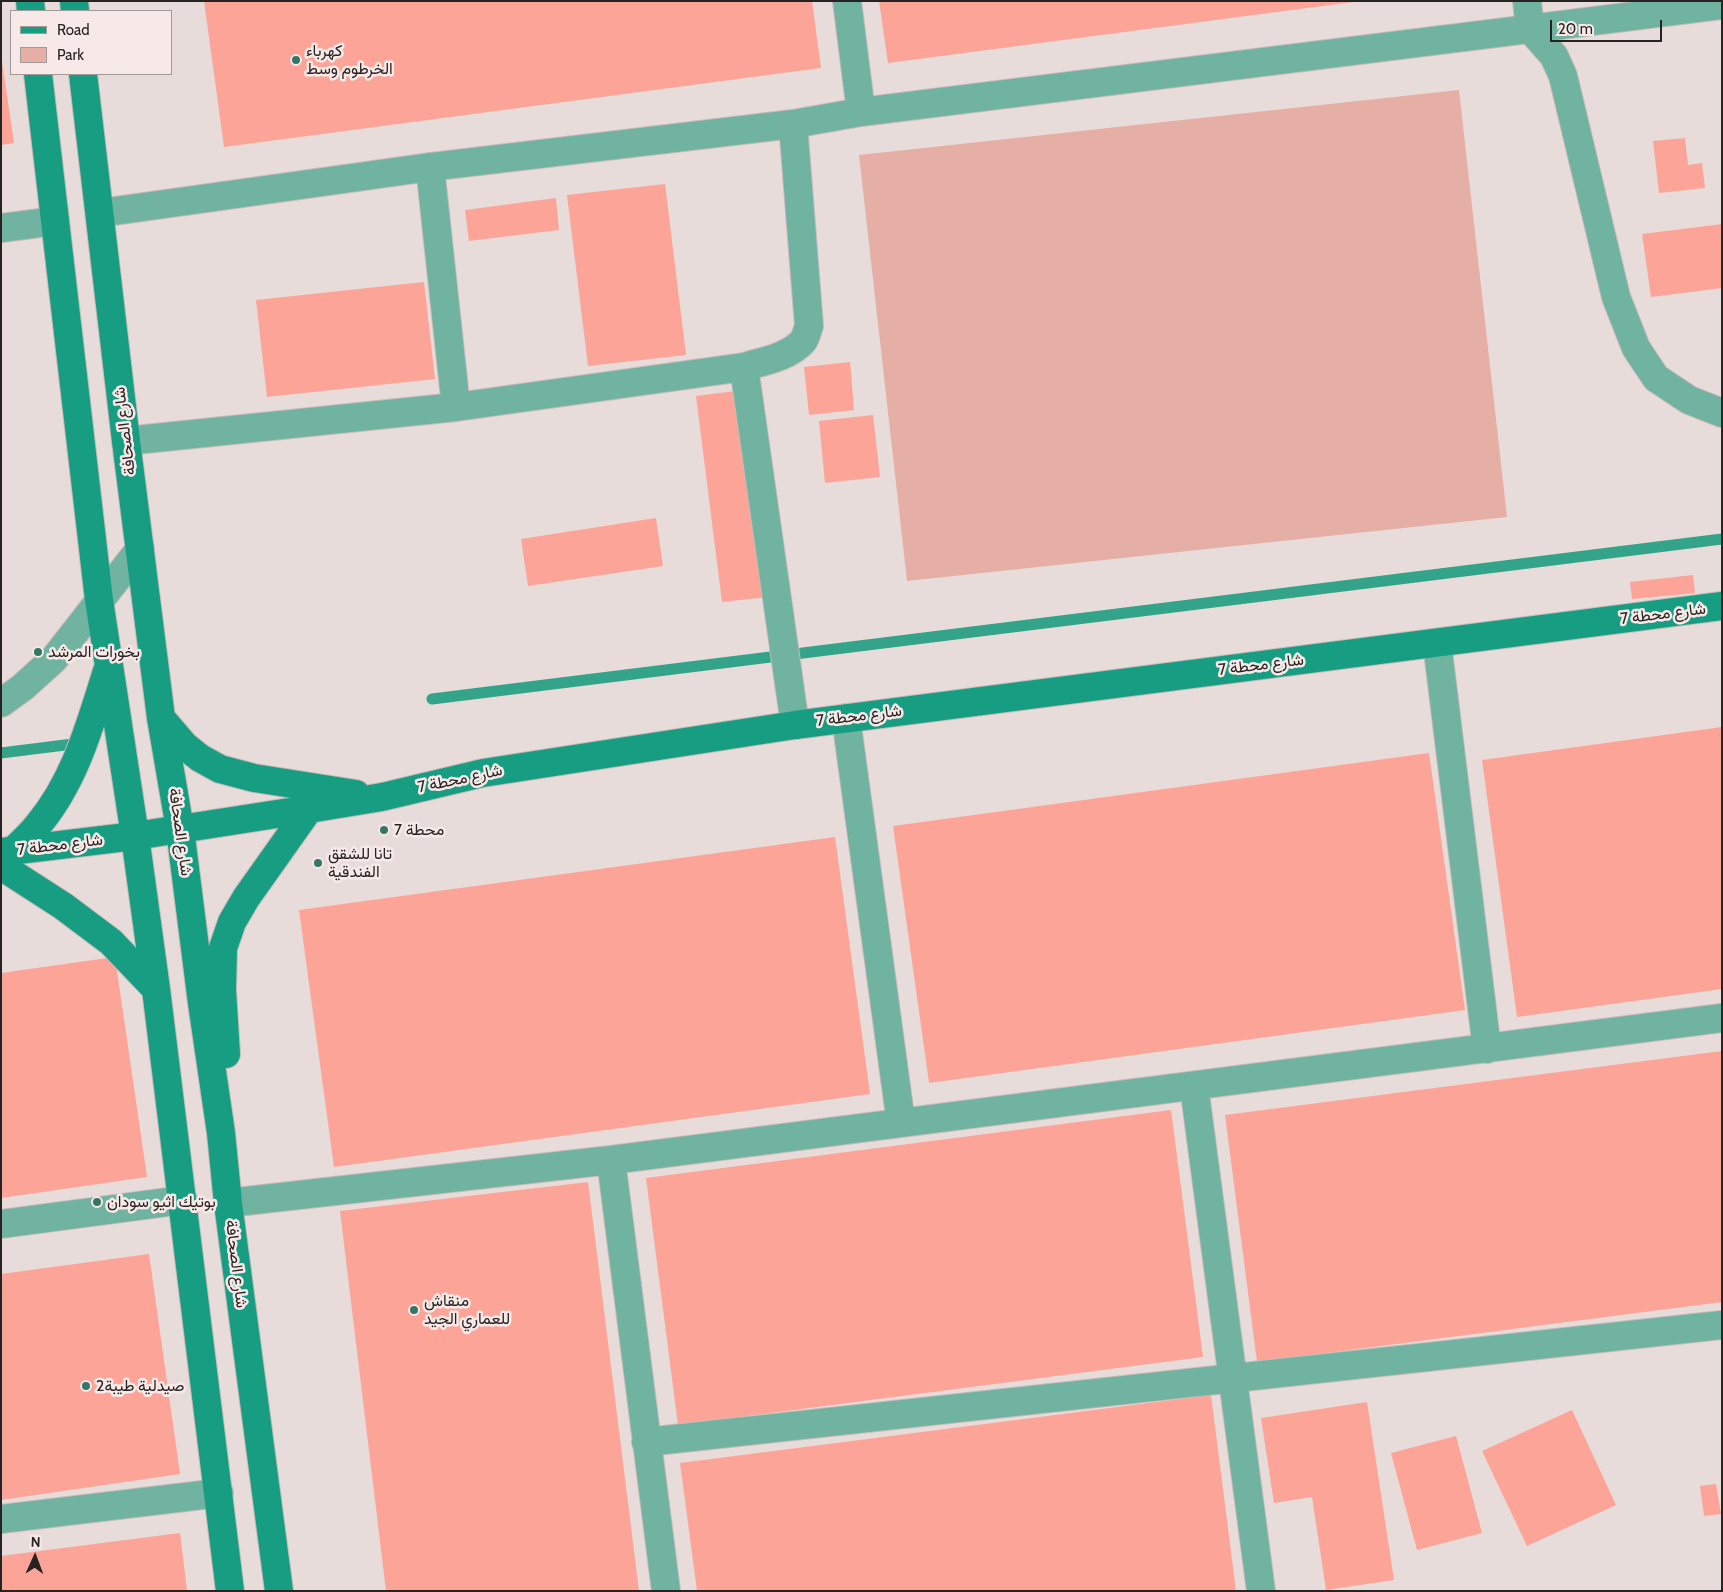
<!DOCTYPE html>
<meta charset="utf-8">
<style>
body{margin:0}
#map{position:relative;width:1723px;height:1592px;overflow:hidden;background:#e8dcda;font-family:Cabin,sans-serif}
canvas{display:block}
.frame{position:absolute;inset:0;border:2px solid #272322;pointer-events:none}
.legend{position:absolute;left:10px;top:10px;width:162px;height:65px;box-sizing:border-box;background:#f6e9e7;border:1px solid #a39a98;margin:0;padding:6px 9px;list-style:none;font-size:15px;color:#272322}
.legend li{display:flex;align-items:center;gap:10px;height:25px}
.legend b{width:25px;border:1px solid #a39a98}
.north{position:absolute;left:10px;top:1532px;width:50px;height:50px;-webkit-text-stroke:4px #f6e9e7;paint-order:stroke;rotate:2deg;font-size:14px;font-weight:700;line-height:20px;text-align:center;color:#272322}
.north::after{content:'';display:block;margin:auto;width:18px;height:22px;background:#272322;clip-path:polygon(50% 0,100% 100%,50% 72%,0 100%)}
.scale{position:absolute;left:1550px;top:20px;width:112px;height:22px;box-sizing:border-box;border:2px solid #272322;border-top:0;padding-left:6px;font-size:15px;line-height:18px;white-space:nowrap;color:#272322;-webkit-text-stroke:4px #f6e9e7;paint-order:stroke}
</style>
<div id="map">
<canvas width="1723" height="1592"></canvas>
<div class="frame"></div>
<ul class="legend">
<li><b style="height:6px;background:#169d82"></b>Road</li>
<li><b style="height:14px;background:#e6afa6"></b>Park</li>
</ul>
<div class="north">N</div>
<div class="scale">20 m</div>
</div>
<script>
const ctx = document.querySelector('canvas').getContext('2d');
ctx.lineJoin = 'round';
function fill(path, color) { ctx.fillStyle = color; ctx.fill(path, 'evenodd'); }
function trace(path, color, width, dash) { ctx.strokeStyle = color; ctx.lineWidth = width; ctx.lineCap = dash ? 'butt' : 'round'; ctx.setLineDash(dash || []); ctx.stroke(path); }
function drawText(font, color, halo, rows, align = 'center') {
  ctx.font = font + ' Cabin,Vazirmatn,sans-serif'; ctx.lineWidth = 5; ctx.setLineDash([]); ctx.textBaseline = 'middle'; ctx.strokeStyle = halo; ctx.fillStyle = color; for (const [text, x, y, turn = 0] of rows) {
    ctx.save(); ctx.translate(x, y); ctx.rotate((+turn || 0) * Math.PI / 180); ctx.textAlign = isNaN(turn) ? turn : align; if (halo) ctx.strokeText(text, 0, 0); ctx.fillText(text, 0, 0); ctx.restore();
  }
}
fill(new Path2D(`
 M1459,90L1507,517L907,581L859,155Z`), '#e6afa6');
trace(new Path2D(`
 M432,699L1722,539
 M1,753L81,743`), '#33a48a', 11);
fill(new Path2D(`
 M204,1H812L821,68L224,147Z
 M879,1H1353V2L888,63Z
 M1,55L14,143L1,145Z
 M1685,138L1688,165L1702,163L1705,188L1659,193L1653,141Z
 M665,184L686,355L588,366L567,195Z
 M556,198L559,230L469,241L465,210Z
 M1722,224V288L1651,297L1642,234Z
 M424,282L435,379L267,397L256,300Z
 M850,362L854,410L809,415L804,367Z
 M743,390L768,597L722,602L696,396Z
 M873,415L880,477L825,483L819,421Z
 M656,518L663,566L528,586L521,539Z
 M1693,575L1695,593L1632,599L1630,582Z
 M1722,727V989L1517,1017L1482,760Z
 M1429,753L1465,1010L929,1083L893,826Z
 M835,837L870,1094L334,1167L299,910Z
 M115,957L147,1177L1,1198V973Z
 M1722,1051V1302L1257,1362L1225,1115Z
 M1171,1110L1203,1357L678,1425L646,1178Z
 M588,1182L639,1591H386L340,1211Z
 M149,1254L180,1474L1,1500V1274Z
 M1211,1395L1236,1591H697L680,1463Z
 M1367,1402L1394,1580L1326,1590L1312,1497L1274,1503L1261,1418Z
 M1572,1410L1616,1505L1527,1546L1482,1451Z
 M1456,1436L1482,1533L1417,1550L1391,1453Z
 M1716,1484L1721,1514L1704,1516L1700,1486Z
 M180,1533L187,1591H1V1556Z`), '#fca497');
const street = new Path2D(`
 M847,1L861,112
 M1527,1L1530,29L1554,56L1563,76L1616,297L1636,348L1656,378L1689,400L1722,413
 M793,124L809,326C807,331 806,337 803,341C789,357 764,361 744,367L795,725
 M430,167L456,407
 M100,213L430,167L793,124L861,112L1722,5
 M1,228L55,221
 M126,441L456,407L744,367
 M1437,643L1487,1049
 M1,703L23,687L54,659L140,549
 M846,718L901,1123
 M1194,1086L1261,1591
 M611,1160L666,1591
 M228,1203L611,1160L1722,1018
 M1,1224L183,1200
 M646,1442L1722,1325
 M1,1519L219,1493`);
const secondary = new Path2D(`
 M30,1L31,11
 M74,1L75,11
 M38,74L99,600L135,836L156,989L230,1591
 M83,74L126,441L161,718L180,829L202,1003L221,1133L228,1203L279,1591
 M161,718L185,746L200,758L220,769L254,778L356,794
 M14,850C22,842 31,834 38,825C75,781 90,725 107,671
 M1,852L135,836L309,809L382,797L483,773L795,725L1722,606
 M1,866L63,906L111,942L156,989
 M226,1054L222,990L223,948L232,922L246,898L309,809`);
trace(street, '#c5bbb9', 30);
trace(secondary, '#c5bbb9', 30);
trace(street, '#6fb3a0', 28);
trace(secondary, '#169d82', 28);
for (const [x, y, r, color] of [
 [296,60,5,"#357665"],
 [38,652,5,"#357665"],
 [384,830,5,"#357665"],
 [318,863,5,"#357665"],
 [97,1202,5,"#357665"],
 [414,1310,5,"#357665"],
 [86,1386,5,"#357665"]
]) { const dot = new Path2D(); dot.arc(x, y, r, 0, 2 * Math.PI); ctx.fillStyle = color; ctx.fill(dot); trace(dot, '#f6e9e7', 2); }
drawText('16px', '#272322', '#f6e9e7', [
 ["كهرباء",306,51],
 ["الخرطوم وسط",306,69],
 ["بخورات المرشد",48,652],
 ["محطة 7",394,830],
 ["تانا للشقق",328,854],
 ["الفندقية",328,872],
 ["بوتيك اثيو سودان",107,1202],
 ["منقاش",424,1301],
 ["للعماري الجيد",424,1319],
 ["صيدلية طيبة2",96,1386]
], 'left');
drawText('16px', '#272322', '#f6e9e7', [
 ["شارع الصحافة",125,431,-97],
 ["شارع محطة 7",1663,614,-7],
 ["شارع محطة 7",1261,665,-7],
 ["شارع محطة 7",859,716,-7],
 ["شارع محطة 7",460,779,-12],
 ["شارع الصحافة",180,832,82],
 ["شارع محطة 7",60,845,-7],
 ["شارع الصحافة",236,1264,83]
]);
</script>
